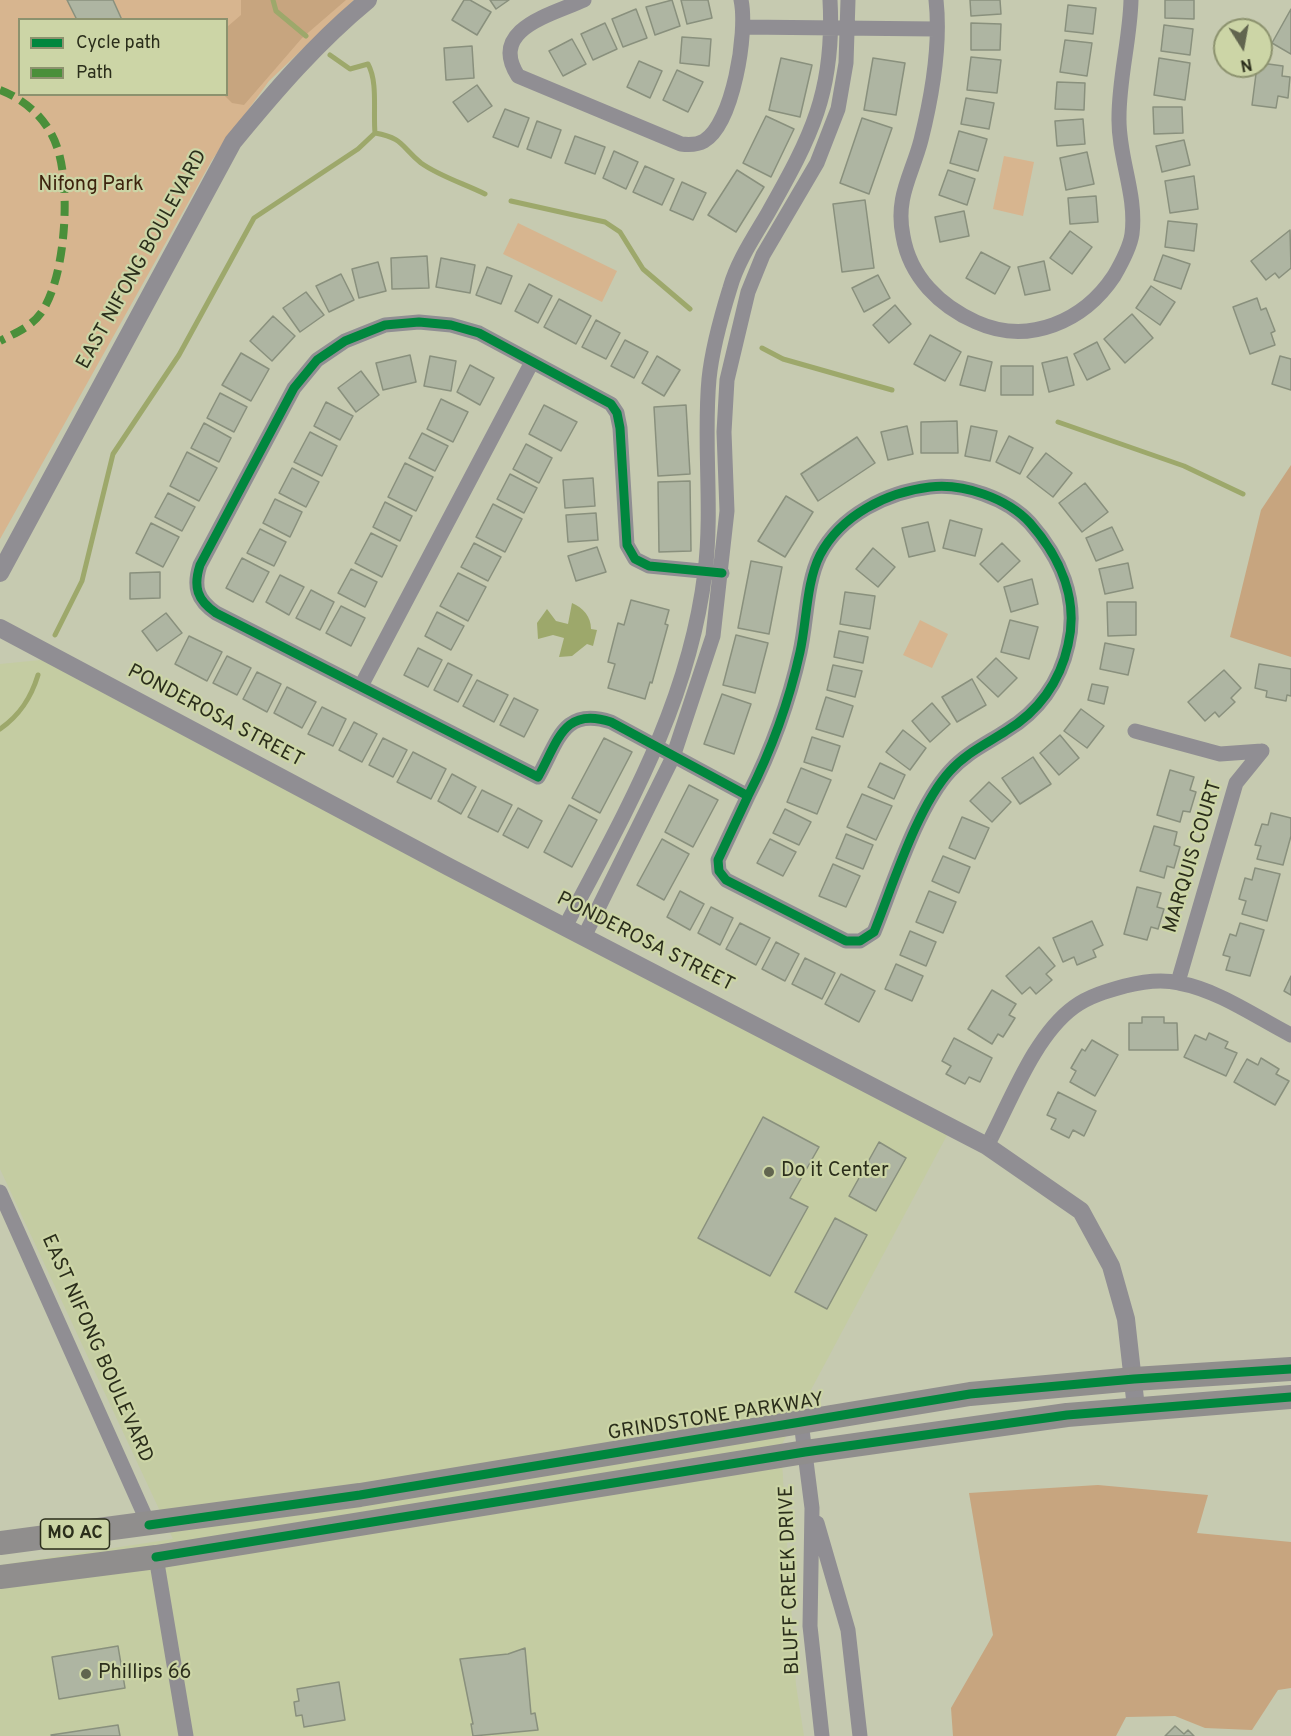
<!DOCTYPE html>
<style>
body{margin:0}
#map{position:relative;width:1291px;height:1736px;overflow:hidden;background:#c6cab0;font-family:Overpass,sans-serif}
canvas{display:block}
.legend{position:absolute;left:18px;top:18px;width:210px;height:78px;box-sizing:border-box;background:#ccd5a6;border:2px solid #8c926e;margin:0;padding:8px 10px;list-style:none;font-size:18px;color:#2b2e1b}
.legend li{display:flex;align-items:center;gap:12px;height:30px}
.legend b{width:30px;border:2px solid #8c926e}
.north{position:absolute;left:1213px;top:18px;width:60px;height:60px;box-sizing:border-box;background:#ccd5a6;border:2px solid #8c926e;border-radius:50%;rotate:169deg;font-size:16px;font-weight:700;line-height:24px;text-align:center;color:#2b2e1b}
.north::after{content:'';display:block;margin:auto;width:21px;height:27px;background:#61654f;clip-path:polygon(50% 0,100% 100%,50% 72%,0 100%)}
</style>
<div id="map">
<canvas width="1291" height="1736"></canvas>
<ul class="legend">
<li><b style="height:8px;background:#00873e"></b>Cycle path</li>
<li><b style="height:8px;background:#4a8f3a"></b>Path</li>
</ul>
<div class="north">N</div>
</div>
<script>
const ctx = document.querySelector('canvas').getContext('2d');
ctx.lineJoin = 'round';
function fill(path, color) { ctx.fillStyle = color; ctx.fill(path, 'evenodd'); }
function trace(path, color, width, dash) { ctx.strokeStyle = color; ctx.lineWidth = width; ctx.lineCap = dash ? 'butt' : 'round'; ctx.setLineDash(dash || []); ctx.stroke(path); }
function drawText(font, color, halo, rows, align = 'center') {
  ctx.font = font + ' Overpass,sans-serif'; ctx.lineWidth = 4.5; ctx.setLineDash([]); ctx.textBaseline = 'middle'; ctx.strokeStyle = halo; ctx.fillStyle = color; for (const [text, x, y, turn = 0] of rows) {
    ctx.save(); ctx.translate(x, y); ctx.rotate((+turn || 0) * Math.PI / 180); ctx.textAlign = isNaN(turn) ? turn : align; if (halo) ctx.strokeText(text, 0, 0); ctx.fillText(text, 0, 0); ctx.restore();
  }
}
fill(new Path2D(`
 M61,658L953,1124L781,1446L796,1685L804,1736H0V1565L173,1539L0,1169V664Z`), '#c4cca2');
fill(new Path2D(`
 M0,0H354L269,81L212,160L0,539ZM20,20H226V94H20Z
 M1004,156L1034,162L1023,216L993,209Z
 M518,223L617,271L602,302L503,254Z
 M920,620L948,634L932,668L903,655Z`), '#d7b58f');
fill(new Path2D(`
 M241,0H346L302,38L244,105L232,103L224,95L226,94L227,27L241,15Z
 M1291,465V657L1230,637L1261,510Z
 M1098,1485L1208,1495L1197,1533L1291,1542V1688L1278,1690L1252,1730L1205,1728L1175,1716L1126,1717L1116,1736H953L951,1708L993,1635L969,1493Z`), '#c7a57f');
fill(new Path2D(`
 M572,603C583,608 591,616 591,629L597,630L593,646L587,644L572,656L559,657L564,638L553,635L538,639L537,623L547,609L556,621L568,624Z`), '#9da86b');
trace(new Path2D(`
 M273,0L276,11L306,36
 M375,133C404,138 401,147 421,163C439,176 465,184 485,194
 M511,201L605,222L620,232L643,269L690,309
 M762,348L783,359L892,390
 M1058,422L1184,466L1243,494
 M55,635L82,581L113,454L179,355L254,218L358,149L375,133C373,111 378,82 368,64L350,69L330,55
 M0,729C20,715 31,698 38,675`), '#9da86b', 5);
const building = new Path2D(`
 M67,0H113L122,20H77Z
 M464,0H470L491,12L477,35L452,20Z
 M490,0H509L496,9Z
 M672,0L680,26L655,35L646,7Z
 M681,0H708L712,18L687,24Z
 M970,0H1000L1001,14L971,16Z
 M1165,0H1194V19L1165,18Z
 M1068,5L1096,8L1093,34L1065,31Z
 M636,9L647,38L623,47L612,19Z
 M1291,9V54L1272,43Z
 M605,23L617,49L593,60L581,34Z
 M971,23L1001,24L1000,50H971Z
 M1164,25L1193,29L1190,55L1161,51Z
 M682,37L711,39L709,66L680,63Z
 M572,39L586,64L563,76L549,51Z
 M1065,40L1092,43L1087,76L1060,72Z
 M472,46L474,78L446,80L444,48Z
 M971,57L1001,60L997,93L967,90Z
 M781,58L812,65L800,117L769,110Z
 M873,58L905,63L896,115L864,110Z
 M1159,58L1190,63L1185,100L1154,95Z
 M639,61L662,71L650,98L627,87Z
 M1261,63L1283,66L1282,76L1290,77L1288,98L1278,96L1276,108L1252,105L1257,66H1261Z
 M677,70L703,82L688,112L663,100Z
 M1057,82L1085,83L1084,110L1055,109Z
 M477,85L492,106L468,122L453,102Z
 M966,98L994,103L989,129L961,124Z
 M1153,107H1182L1183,133L1154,134Z
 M505,109L529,118L518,147L493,137Z
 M766,116L794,129L771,177L743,163Z
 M862,118L892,128L869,194L840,183Z
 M1083,119L1085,144L1057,146L1055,121Z
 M537,121L561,130L551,158L527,149Z
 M959,131L987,139L978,171L950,163Z
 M575,136L605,147L595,174L565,163Z
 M1184,140L1190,165L1162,172L1156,146Z
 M614,151L638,162L626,189L603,178Z
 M1087,152L1094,184L1066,190L1060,158Z
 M645,166L674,179L662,205L633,192Z
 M737,170L764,187L736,232L708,215Z
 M948,170L975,179L967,205L939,195Z
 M1194,176L1198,209L1170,213L1165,181Z
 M682,182L706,193L693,220L670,210Z
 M1096,196L1098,222L1070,224L1068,198Z
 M865,200L874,268L842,272L833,204Z
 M964,211L969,236L940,242L935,217Z
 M1168,221L1197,224L1194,251L1165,247Z
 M1290,230L1291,268L1279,278L1275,273L1266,280L1251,261Z
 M1070,231L1092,247L1072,274L1050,258Z
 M981,252L1010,267L995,294L966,278Z
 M1163,255L1190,264L1181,289L1154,280Z
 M427,256L429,288L392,289L391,258Z
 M441,258L475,265L470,293L436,287Z
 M1044,261L1050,290L1025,295L1018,267Z
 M378,262L386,291L359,298L352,269Z
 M487,267L512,276L501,304L476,295Z
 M341,274L354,300L329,312L316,286Z
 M878,275L890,298L864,312L852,288Z
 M529,284L552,296L538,323L515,311Z
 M1151,286L1175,302L1160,325L1136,308Z
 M306,292L324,315L300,332L283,308Z
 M1257,298L1261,310L1266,308L1275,331L1271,333L1275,345L1250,354L1233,307Z
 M559,299L591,316L576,344L544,327Z
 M895,305L911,324L889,343L873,325Z
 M1132,314L1153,338L1125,363L1104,339Z
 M273,316L295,336L272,361L250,341Z
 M596,320L620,333L606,359L582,347Z
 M930,335L961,352L945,381L914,364Z
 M625,340L648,352L634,378L611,366Z
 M1097,342L1110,369L1087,380L1074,354Z
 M241,353L269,369L251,401L222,385Z
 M410,355L416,382L383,390L376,363Z
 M430,356L456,361L451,391L424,386Z
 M657,356L680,370L664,396L642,383Z
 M968,356L992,362L985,391L960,385Z
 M1280,356L1291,359V390L1272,384Z
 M1067,357L1074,385L1049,392L1042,363Z
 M470,365L494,378L480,405L457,392Z
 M1001,366H1033V395H1001Z
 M361,371L379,395L356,412L338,388Z
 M220,393L247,407L234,432L207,418Z
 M441,399L468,412L453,442L427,429Z
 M326,402L353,416L340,440L314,426Z
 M544,405L577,422L561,451L529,434Z
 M686,405L690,474L658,476L654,407Z
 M957,421L958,453H921V422Z
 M204,423L231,438L219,462L191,448Z
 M907,426L913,454L888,460L881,432Z
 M971,426L997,431L990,461L965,456Z
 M310,432L337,446L322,476L294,462Z
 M422,433L448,446L435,471L409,458Z
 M1009,436L1033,448L1020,474L996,462Z
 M857,437L875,463L818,501L801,474Z
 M526,444L552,458L539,483L513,469Z
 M187,452L217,468L199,501L170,486Z
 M1046,453L1072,473L1053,497L1027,477Z
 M405,463L433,477L416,511L388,497Z
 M292,468L319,482L306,507L279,493Z
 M510,474L537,488L524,513L497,499Z
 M593,478L595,506L565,508L563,480Z
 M690,481L691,551L659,552L658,482Z
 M1085,483L1108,512L1082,532L1059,503Z
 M168,493L195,507L182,531L155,517Z
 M786,496L813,512L785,557L758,541Z
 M275,499L302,512L290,537L263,523Z
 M385,502L412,516L400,541L373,527Z
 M493,504L522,519L505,552L476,537Z
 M596,513L598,540L568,542L566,515Z
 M950,520L982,529L975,556L943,548Z
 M928,522L935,551L909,557L902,528Z
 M151,523L179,537L163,567L136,553Z
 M1112,527L1123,550L1096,561L1086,538Z
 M260,529L286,542L274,566L247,553Z
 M371,533L397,546L382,577L355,563Z
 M474,543L501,557L488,581L461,567Z
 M1002,543L1020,561L998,582L980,564Z
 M597,547L606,572L576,581L568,556Z
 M873,548L895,567L878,587L856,569Z
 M242,558L269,572L253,602L226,588Z
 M751,561L782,567L769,634L738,628Z
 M1128,563L1133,588L1105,594L1099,569Z
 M351,569L377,582L365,607L338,593Z
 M160,572V598L130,599V573Z
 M458,573L486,587L468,621L440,606Z
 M280,575L304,587L289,615L266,602Z
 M1032,579L1038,604L1011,612L1004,587Z
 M311,590L334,602L320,630L296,618Z
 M845,592L875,596L870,629L840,624Z
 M631,600L669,610L665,624L668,625L652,683L650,682L645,699L608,688L615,664L608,662L618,623L624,625Z
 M1107,602H1136V635L1108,636Z
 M341,606L365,618L351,646L326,633Z
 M437,612L464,626L451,650L425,636Z
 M166,613L182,633L157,651L142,631Z
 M1010,620L1038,627L1029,659L1001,652Z
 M839,631L868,637L863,663L834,657Z
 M736,635L768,643L755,693L723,685Z
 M189,636L222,652L207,681L175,664Z
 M1105,643L1134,649L1128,675L1100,669Z
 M418,648L442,660L428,687L404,675Z
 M227,656L251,668L237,695L213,683Z
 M996,658L1017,678L998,697L977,677Z
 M448,663L472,675L458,702L434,690Z
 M1259,664L1291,669V696L1287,695L1286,701L1266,697L1267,691L1255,688Z
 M833,665L862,671L855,697L827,690Z
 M1224,670L1241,688L1231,698L1235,702L1219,717L1215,712L1205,721L1188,702Z
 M257,672L281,684L267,712L243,699Z
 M972,679L986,705L957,722L942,697Z
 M477,680L508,695L494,722L463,706Z
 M1092,684L1108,687L1104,704L1088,700Z
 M287,687L316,702L302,728L274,713Z
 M722,694L751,704L734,754L704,744Z
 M826,697L853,706L843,737L816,729Z
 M514,698L538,710L524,737L500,725Z
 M932,703L950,724L930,742L912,721Z
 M322,707L346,719L333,746L308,734Z
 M1081,709L1104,726L1087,748L1064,731Z
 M354,722L377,734L362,762L339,750Z
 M903,730L926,748L910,770L886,752Z
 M1060,735L1079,758L1059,775L1040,753Z
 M812,737L840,746L832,771L804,762Z
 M383,738L407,750L393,777L369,765Z
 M604,738L632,752L600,813L572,798Z
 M413,752L446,769L431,799L397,782Z
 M1033,757L1051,784L1020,804L1002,778Z
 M880,763L905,775L894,799L868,787Z
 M801,768L831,780L817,814L787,802Z
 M1170,770L1194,777L1190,790L1196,792L1190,812L1183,811L1180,822L1157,815Z
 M452,774L476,787L461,814L438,801Z
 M989,782L1011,802L992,822L970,801Z
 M689,785L718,800L693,847L665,832Z
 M482,790L512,805L498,832L468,817Z
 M862,794L892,806L876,840L847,827Z
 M569,805L597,820L572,867L544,852Z
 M518,808L542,821L528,848L503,835Z
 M785,809L811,822L799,845L773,833Z
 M1271,813L1291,818V836L1283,865L1257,859L1261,846L1255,845L1262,824L1268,825Z
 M962,817L989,828L975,859L949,848Z
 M1154,826L1177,832L1174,845L1180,847L1174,868L1167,866L1164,878L1140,871Z
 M846,834L873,845L863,869L836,858Z
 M662,839L689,854L664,900L637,885Z
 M770,839L796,852L783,876L757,863Z
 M943,856L970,867L959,893L932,881Z
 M833,864L860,876L846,907L819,896Z
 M1255,868L1280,874L1267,921L1242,914L1246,901L1239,899L1245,878L1252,880Z
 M1137,887L1161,893L1157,907L1164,909L1158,929L1151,927L1147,940L1124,934Z
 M680,891L704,904L690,930L667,917Z
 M929,891L956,902L943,933L916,922Z
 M711,907L733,918L720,945L698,933Z
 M1092,921L1103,945L1093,950L1096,957L1077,965L1074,957L1063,962L1053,938Z
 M740,923L770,938L756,965L726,949Z
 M1240,923L1264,930L1250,976L1226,970L1230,957L1223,955L1230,934L1236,936Z
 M910,931L936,942L926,966L900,955Z
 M776,942L799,954L785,981L762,969Z
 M1039,947L1055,966L1046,974L1052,980L1036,994L1030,987L1022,994L1006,976Z
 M805,958L835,973L822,999L792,984Z
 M896,964L923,976L912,1001L885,989Z
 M841,974L875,991L859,1022L825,1004Z
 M1291,976V995L1284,991Z
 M992,990L1016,1004L1009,1015L1015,1018L1003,1037L998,1034L992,1044L968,1029Z
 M1142,1017H1164V1023H1177L1178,1050H1129V1023H1142Z
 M1209,1033L1228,1042L1225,1048L1237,1053L1226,1076L1184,1057L1195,1035L1206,1040Z
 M954,1038L992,1058L980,1082L969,1077L965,1084L946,1074L951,1066L942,1061Z
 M1092,1040L1118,1055L1095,1096L1070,1082L1076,1071L1071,1068L1082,1049L1085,1051Z
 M1261,1058L1279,1069L1276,1074L1289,1081L1275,1105L1234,1082L1247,1059L1258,1065Z
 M1058,1092L1096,1111L1084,1136L1073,1130L1069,1138L1051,1129L1056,1119L1047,1115Z
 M763,1117L819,1147L790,1198L808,1207L770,1276L698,1238Z
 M879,1142L906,1158L876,1211L849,1196Z
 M835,1218L867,1235L827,1309L795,1292Z
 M118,1646L125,1688L59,1699L52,1657Z
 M525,1648L531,1714L535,1713L538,1730L473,1736L471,1724H473L460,1659L508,1654Z
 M339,1682L345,1720L304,1727L302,1715L296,1716L294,1702L299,1701L297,1689Z
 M118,1725L120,1736H52L51,1735Z
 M1175,1726L1184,1734L1188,1730L1194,1736H1165Z`);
fill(building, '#aeb5a2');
trace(building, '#89907d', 1.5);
trace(new Path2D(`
 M584,0C551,15 488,29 518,76L681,144C689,145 697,145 704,141C733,124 748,32 741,0
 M936,0C941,45 932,96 921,140C912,175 895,197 903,236C910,277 940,306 976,322C1029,346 1084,321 1114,276C1121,264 1130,248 1132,234C1137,194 1118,157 1119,117C1119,78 1130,39 1131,0
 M743,27L936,29
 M722,573L649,566L635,559L627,545L620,428L617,413L611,404L479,333L451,325L419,322L385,325L345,341L317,360L294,388L200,565C193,587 197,600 216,613L538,777C558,742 563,706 611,722L748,796L718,860L719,871L726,880L846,941H860L874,932C893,885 917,807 950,771C966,753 986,744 1006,731C1038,712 1060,682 1068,645C1079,599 1060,557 1030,523C1007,498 963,483 930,487C887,492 841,515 820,555C806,583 807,621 800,652C789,702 771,751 748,796
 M361,686L532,362
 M1135,731L1220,754L1262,751
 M565,927C626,811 689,704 705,572C713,507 703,443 709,379C712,349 721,317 730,288C737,262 754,237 768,213C811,137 835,91 830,0
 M584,937L673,757L713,636L727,511L724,432L727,380L748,292L763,255L817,163L838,109L846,63L848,0
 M1178,982L1236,783L1262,751
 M987,1146C1010,1103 1034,1036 1074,1007C1089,996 1107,991 1125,986C1141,982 1162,979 1179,983C1218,990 1256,1017 1291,1035
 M0,1192L149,1525
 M801,1422L812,1508L810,1626L822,1736
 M817,1523L848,1630L860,1736
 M156,1557L186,1736`), '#908e93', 15);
trace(new Path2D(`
 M0,573L233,142C275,91 317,42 368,0
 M0,628L449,867L987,1146L1081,1211L1111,1266L1126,1319L1136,1408`), '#908e93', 18);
trace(new Path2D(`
 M0,1543L360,1495L970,1394L1134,1379L1291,1369
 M0,1577L156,1557L805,1452L1067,1415L1291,1397`), '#908e8d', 24);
trace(new Path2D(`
 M0,90C26,100 48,120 57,147C71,186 66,278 41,313C31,327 15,333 0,341`), '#4a8f3a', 8, [15, 8]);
trace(new Path2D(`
 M722,573L649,566L635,559L627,545L620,428L617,413L611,404L479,333L451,325L419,322L385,325L345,341L317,360L294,388L200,565C193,587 197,600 216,613L538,777C558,742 563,706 611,722L748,796L718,860L719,871L726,880L846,941H860L874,932C893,885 917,807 950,771C966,753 986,744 1006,731C1038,712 1060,682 1068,645C1079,599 1060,557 1030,523C1007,498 963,483 930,487C887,492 841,515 820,555C806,583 807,621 800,652C789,702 771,751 748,796
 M149,1525L360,1495L970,1394L1134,1379L1291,1369
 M156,1557L805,1452L1067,1415L1291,1397`), '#00873e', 9);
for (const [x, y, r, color] of [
 [769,1172,6,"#61654f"],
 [86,1674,6,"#61654f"]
]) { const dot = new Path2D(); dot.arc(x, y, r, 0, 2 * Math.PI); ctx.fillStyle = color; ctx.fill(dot); trace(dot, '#ccd5a6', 2); }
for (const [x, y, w] of [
 [75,1534,69]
]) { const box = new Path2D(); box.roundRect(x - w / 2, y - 15, w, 30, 4.5); ctx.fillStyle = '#ccd5a6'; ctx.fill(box); trace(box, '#2b2e1b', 1.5); }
drawText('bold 18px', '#2b2e1b', null, [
 ["MO AC",75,1534]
]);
drawText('20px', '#3e230e', '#ccd5a6', [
 ["Nifong Park",91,186]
]);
drawText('20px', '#2b2e1b', '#ccd5a6', [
 ["EAST NIFONG BOULEVARD",143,260,-61],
 ["PONDEROSA STREET",215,717,28],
 ["MARQUIS COURT",1194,857,-73],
 ["PONDEROSA STREET",645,943,27],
 ["EAST NIFONG BOULEVARD",96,1349,66],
 ["GRINDSTONE PARKWAY",716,1418,-9],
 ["BLUFF CREEK DRIVE",791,1580,-92]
]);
drawText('20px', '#2b2e1b', '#ccd5a6', [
 ["Do it Center",781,1172],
 ["Phillips 66",98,1674]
], 'left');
</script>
